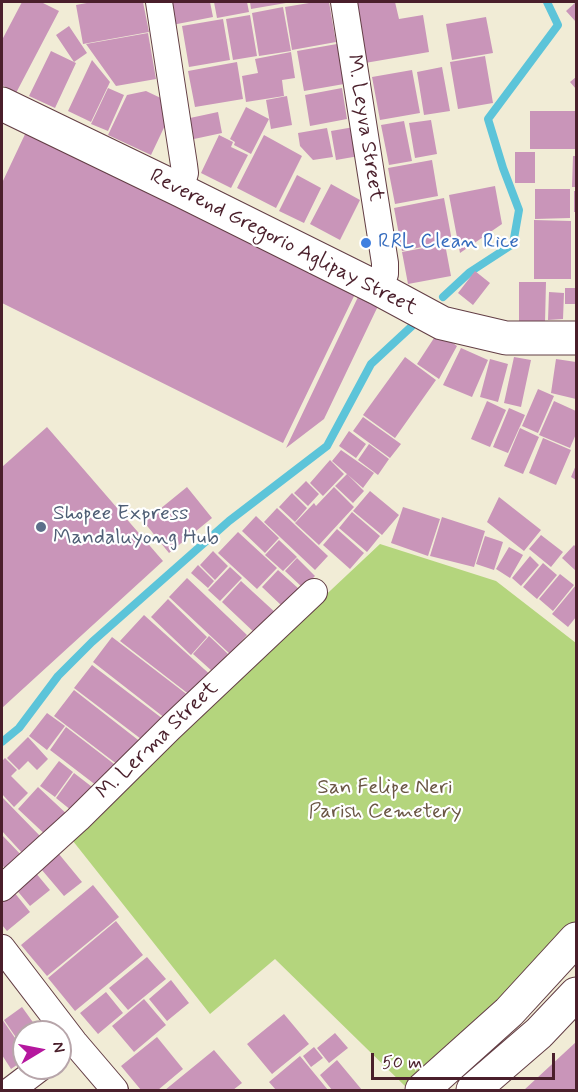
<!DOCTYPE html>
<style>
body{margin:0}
#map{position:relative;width:578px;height:1092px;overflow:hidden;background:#f1ecd6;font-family:Mynerve,sans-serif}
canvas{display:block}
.frame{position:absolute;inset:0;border:3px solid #4a1f2b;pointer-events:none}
.north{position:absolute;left:12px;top:1020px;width:60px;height:60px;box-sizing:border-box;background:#fff;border:2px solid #b7a5aa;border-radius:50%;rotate:80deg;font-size:16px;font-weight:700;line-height:24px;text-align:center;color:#4a1f2b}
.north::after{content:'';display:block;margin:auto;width:21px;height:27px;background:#b5179e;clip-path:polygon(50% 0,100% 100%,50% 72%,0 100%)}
.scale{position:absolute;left:371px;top:1053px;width:184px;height:27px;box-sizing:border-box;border:3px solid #4a1f2b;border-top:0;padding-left:8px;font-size:18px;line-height:21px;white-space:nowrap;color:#4a1f2b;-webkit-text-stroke:4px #fff;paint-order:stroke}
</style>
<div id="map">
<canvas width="578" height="1092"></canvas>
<div class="frame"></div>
<div class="north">N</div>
<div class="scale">50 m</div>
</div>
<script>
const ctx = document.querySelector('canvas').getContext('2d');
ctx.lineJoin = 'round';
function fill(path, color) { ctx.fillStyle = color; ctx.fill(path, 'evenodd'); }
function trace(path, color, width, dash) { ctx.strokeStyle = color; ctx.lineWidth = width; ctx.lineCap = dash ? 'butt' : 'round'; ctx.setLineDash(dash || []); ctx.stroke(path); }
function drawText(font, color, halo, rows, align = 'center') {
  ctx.font = font + ' Mynerve,sans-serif'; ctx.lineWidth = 4.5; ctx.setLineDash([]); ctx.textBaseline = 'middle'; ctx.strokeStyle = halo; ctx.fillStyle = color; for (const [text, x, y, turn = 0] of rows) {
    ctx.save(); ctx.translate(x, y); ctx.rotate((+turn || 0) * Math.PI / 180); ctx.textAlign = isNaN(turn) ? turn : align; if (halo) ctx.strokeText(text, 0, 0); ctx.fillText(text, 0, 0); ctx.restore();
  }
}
fill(new Path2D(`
 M380,544L496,581L576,643V921L567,934L491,1012L406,1087L275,959L210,1014L69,836Z`), '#b4d57d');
trace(new Path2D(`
 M443,297L470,272L513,244L519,210L503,168L488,119L558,25L547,2
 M2,742L19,728L58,676L92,642L229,521L327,446L371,364L412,326`), '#5cc4d9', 8);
fill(new Path2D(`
 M22,2H41L59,11L16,93L2,85V40Z
 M92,2H143L149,32L83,44L76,5Z
 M168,2H210L213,17L172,25Z
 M214,2H247L249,12L217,18Z
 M250,2H286V3L251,9Z
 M315,2H329L336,42L292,50L285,7Z
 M357,2H395L399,19L423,15L429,52L365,63Z
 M576,2V22L566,11Z
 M283,7L291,51L259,56L252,13Z
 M250,15L257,56L233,60L226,19Z
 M486,17L493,53L452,60L446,24Z
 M223,19L230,60L189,67L182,26Z
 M69,26L87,53L74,62L56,35Z
 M148,33L156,79L116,86L86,44Z
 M337,44L344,84L304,91L297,51Z
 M51,51L76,63L55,108L29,96Z
 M291,52L295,78L282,80L284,96L246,102L242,76L258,73L255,59Z
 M485,56L493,103L458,109L450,62Z
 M92,60L110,82L91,122L68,111Z
 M237,62L243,99L195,107L188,71Z
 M442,67L450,111L424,115L417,72Z
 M412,70L420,113L380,120L372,77Z
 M576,77V89L570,82Z
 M108,88L124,95L108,131L91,124Z
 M342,88L347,119L310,126L305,95Z
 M146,91L167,101L169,117L151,155L108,135L127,95Z
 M287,96L292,125L271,129L266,100Z
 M246,107L269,119L251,154L234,145L235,142L230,139Z
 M530,111H576V149H530Z
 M218,112L222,133L194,139L190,118Z
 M431,120L437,154L415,158L409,123Z
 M404,121L412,161L389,165L381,125Z
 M354,127L359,156L336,160L331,131Z
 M327,128L333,157L313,160L300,146L298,133Z
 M27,130L356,292L283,443L2,303V183Z
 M219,135L233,142L231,147L248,155L231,188L201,173Z
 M264,135L302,156L276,208L237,188Z
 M515,152H535V183H515Z
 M573,156H576V187H572Z
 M432,160L438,196L395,204L388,168Z
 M297,175L321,188L304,223L279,211Z
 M331,184L360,200L340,240L310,224Z
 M495,186L502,224L460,253L449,195Z
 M535,189H570V218L535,219Z
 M574,191H576V212H574Z
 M444,198L452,241L402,251L394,208Z
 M534,220L571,221V279H534Z
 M445,244L451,276L408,284L402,252Z
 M475,271L490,283L473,305L458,293Z
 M519,282H546L545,323H519Z
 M565,288H576V304H565Z
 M549,292L564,293L563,319L548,320Z
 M358,297L378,306L324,419L286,448Z
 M438,332L457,346L439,379L417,364Z
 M461,348L488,360L472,397L443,385Z
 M405,357L436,380L395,438L363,415Z
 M514,357L531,360L521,407L504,403Z
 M490,359L508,364L498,402L480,397Z
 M556,359L576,362V399L551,393Z
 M538,389L554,396L538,433L522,426Z
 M487,401L506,410L490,447L471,439Z
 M554,401L576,411V434L570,448L539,435Z
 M509,408L525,415L508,453L493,447Z
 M363,417L401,444L390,458L353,431Z
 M47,427L163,561L2,708V467Z
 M520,428L539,437L523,474L504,466Z
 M349,431L366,444L356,458L339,446Z
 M543,438L571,450L556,485L529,473Z
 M369,444L389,459L378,475L358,460Z
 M341,450L374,473L363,488L332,461Z
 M330,460L344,474L323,496L310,483Z
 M576,465V480L571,477Z
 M347,474L364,491L353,503L335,486Z
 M306,481L319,494L308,506L294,493Z
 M187,487L212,518L169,553L144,522Z
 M334,487L354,507L319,545L295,523L314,503L316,506Z
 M370,491L399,515L382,535L353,511Z
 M292,493L307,508L295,522L279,507Z
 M499,497L541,530L524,551L487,522Z
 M403,507L440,519L428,556L391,543Z
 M277,508L328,556L315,570L264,522Z
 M352,512L380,536L367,552L339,528Z
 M256,516L279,538L265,553L242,531Z
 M442,517L485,531L474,567L430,556Z
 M337,529L364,553L350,569L323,545Z
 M238,532L277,568L257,589L218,553Z
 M541,535L563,552L551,567L529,549Z
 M485,536L503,542L494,570L476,564Z
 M279,540L297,557L283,571L265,555Z
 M574,545L576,547V571L562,558Z
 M509,547L523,555L510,578L496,569Z
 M213,551L228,566L215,580L200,565Z
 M530,556L539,565L521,586L512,578Z
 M297,558L315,576L303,588L285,571Z
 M543,563L557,575L537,599L523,587Z
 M198,565L214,581L208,588L191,573Z
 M230,567L242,578L220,601L208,590Z
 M278,570L299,589L282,606L262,587Z
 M560,574L574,585L553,611L539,599Z
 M187,578L247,635L230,654L169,597Z
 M241,581L277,614L257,635L222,602Z
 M576,585V617L568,627L552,614Z
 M168,599L207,637L191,655L151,617Z
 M144,615L214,678L195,699L120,641Z
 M209,636L228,654L212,671L193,654Z
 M112,637L189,696L170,722L93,662Z
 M92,665L163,719L145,742L74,688Z
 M74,690L142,743L122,768L54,716Z
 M47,713L65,726L47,750L29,736Z
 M66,727L118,767L101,789L50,750Z
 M28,737L48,759L37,770L28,761L19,770L7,758Z
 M5,758L17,770L11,776L28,793L14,807L2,794V761Z
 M59,761L73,772L55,797L40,786Z
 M74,773L96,790L77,815L56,798Z
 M38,787L70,817L50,839L18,809Z
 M2,797L41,837L24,855L2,831Z
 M2,835L24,858L9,873L2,865Z
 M54,848L82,882L64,896L36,863Z
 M35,872L50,890L30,906L15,888Z
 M93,885L119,917L47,976L21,945Z
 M14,892L30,912L7,931L2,925V902Z
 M116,921L143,955L75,1011L48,978Z
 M147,957L166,979L128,1010L109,988Z
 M171,980L189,1003L167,1021L149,999Z
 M106,992L123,1013L98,1034L80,1013Z
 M144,999L166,1025L134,1052L112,1026Z
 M22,1007L40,1032H24V1049L4,1020Z
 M284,1014L309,1044L272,1074L247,1044Z
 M2,1019L24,1051V1060L11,1069L2,1055Z
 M335,1033L348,1048L329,1063L317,1048Z
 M157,1037L183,1069L158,1090H141L121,1066Z
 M576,1042V1090H524Z
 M314,1047L323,1058L311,1067L303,1056Z
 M214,1050L242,1083L233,1090H165Z
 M300,1056L328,1090H276L269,1082Z
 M337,1060L362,1090H332L320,1075Z`), '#c995b9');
const street = new Path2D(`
 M159,2L184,165L185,173L180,190
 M344,2L385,263V274L379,289
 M2,888L78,819L170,728L314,592
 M2,948L74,1042L115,1090
 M11,1090L40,1068`);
const secondary = new Path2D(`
 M2,104L180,190L379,289L442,323L506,338H576
 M422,1090L509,1012L576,939
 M473,1090L539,1033L576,994`);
trace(street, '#633e45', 28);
trace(secondary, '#633e45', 35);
trace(street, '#fff', 26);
trace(secondary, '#fff', 33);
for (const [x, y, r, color] of [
 [366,243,6,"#3f7fe0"],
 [41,527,6,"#5c6f8a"]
]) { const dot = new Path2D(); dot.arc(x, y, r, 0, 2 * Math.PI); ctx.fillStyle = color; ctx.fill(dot); trace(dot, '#fff', 2); }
drawText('21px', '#4a1f2b', '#fff', [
 ["M. Leyva Street",364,128,81],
 ["Reverend Gregorio Aglipay Street",283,243,27],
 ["M. Lerma Street",158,741,-44]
]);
drawText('21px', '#366cbe', '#fff', [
 ["RRL Clean Rice",378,243]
], 'left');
drawText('21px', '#4e5e75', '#fff', [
 ["Shopee Express",53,515],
 ["Mandaluyong Hub",53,539]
], 'left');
drawText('21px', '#6a5644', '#fff', [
 ["San Felipe Neri",385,789],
 ["Parish Cemetery",385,813]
]);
</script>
